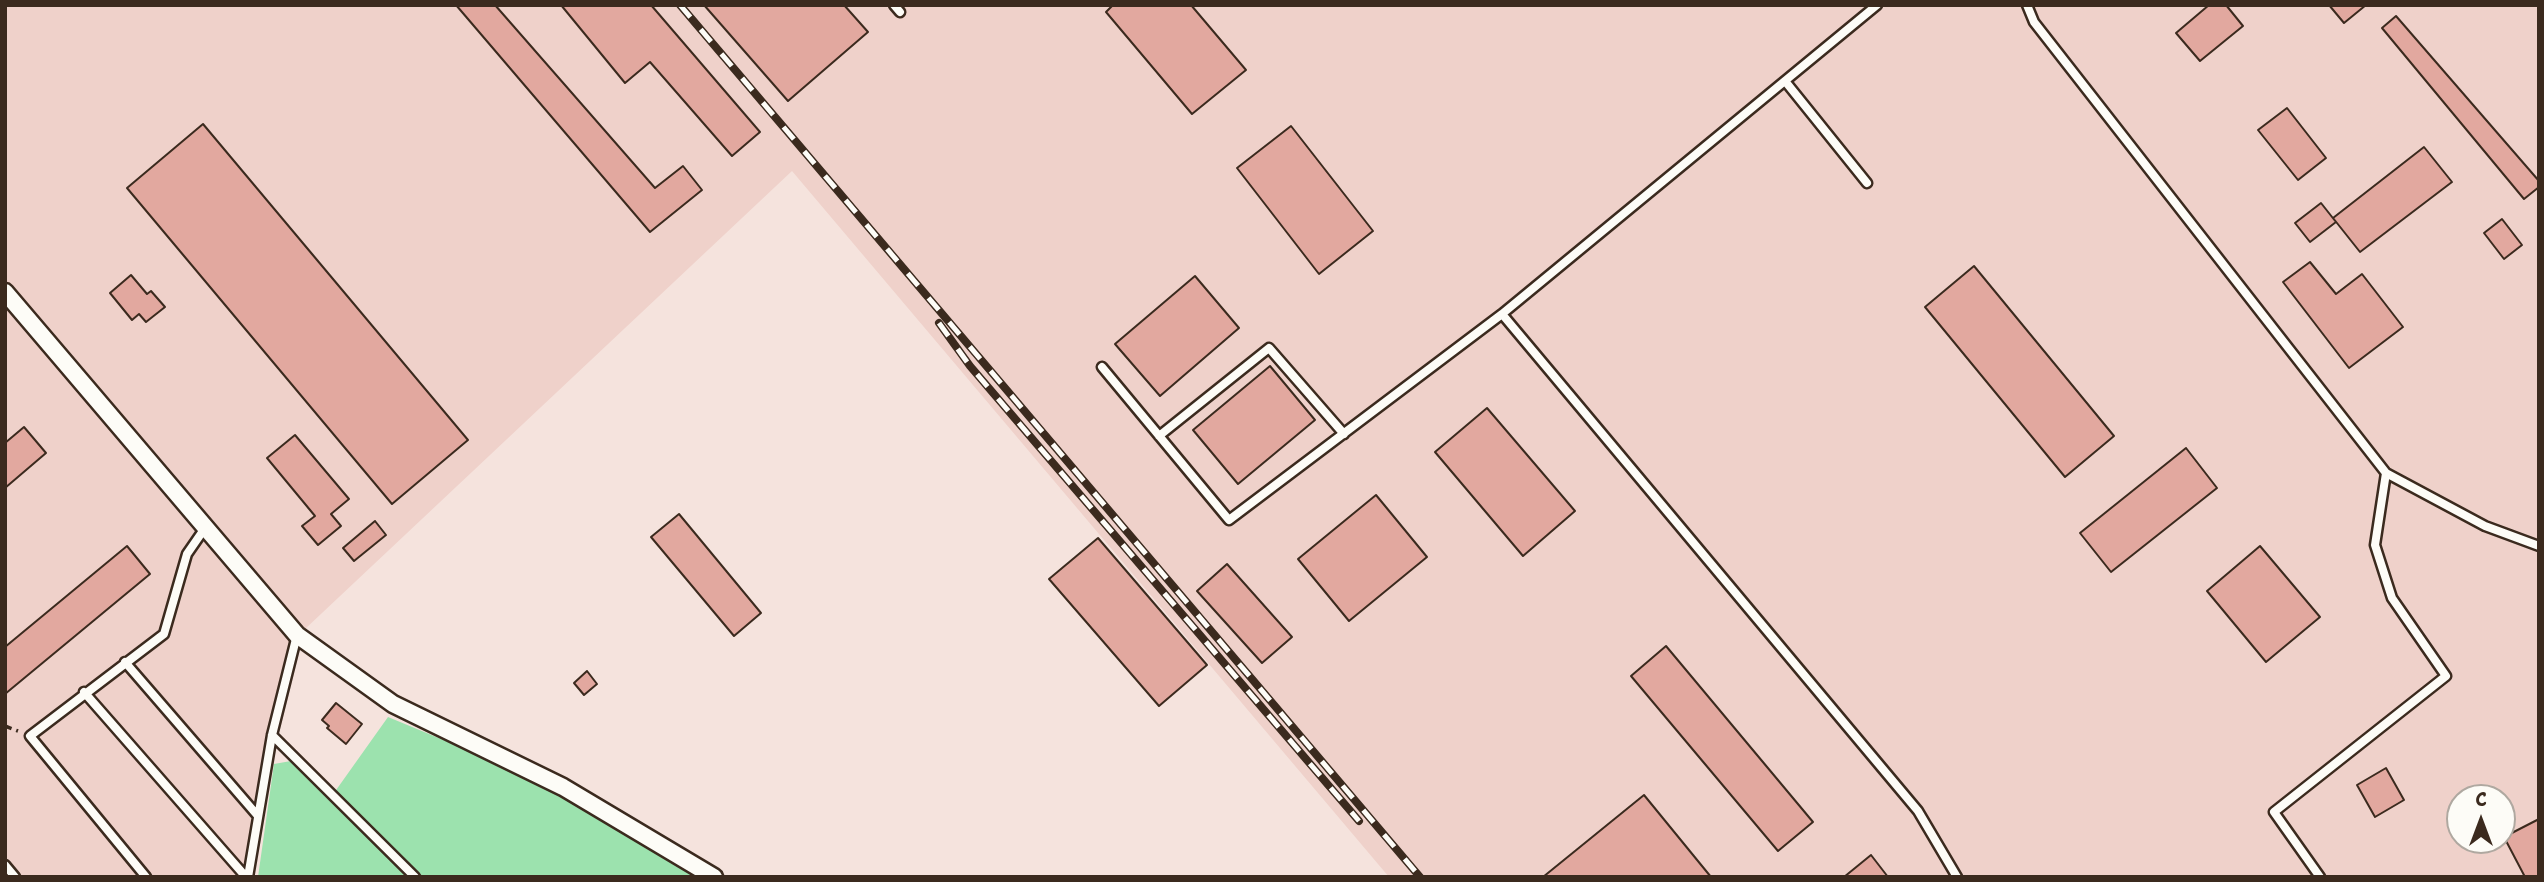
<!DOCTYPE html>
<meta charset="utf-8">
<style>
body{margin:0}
#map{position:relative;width:2544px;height:882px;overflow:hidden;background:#f5e3dd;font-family:"Shantell Sans",sans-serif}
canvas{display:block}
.frame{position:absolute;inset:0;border:7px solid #3b2a1e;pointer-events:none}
.north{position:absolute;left:2446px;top:784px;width:70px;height:70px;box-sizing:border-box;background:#fdfcf7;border:2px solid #afa8a0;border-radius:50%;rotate:0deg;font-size:19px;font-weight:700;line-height:28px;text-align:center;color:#3b2a1e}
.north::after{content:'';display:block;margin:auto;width:24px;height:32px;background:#3b2a1e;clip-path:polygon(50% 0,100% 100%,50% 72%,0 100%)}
</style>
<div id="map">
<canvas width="2544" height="882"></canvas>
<div class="frame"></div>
<div class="north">С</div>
</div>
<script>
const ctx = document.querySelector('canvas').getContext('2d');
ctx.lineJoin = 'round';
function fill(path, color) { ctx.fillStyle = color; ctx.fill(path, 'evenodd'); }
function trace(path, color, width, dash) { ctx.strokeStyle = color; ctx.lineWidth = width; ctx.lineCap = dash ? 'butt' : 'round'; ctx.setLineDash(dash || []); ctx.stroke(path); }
fill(new Path2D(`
 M5,5H2539V877H1389L792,171L305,629L243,877H5ZM2460,798H2502V840H2460Z`), '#efd1ca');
fill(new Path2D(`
 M388,717L516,770L706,877H258L274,764L291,761L329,800Z`), '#9ce2ae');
const building = new Path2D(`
 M456,5H495L655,188L683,166L702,190L650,232Z
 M561,5H651L760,132L732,156L650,62L625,83Z
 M704,5H844L868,32L788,101Z
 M1113,5H1191L1246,70L1192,114L1106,12Z
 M2209,5H2226L2243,26L2200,61L2176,33Z
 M2329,5H2366L2344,23Z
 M2396,16L2539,181V187L2524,199L2382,28Z
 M2287,108L2326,158L2298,180L2258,130Z
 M203,124L468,440L392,504L127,188Z
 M1291,126L1373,231L1319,274L1237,168Z
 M2424,147L2452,182L2360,252L2333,218Z
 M2321,203L2336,222L2310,242L2295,223Z
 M2502,219L2522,245L2504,259L2484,233Z
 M2310,262L2336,294L2362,274L2403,327L2349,368L2283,282Z
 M1974,266L2114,436L2065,477L1925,307Z
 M131,275L147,294L151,291L165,307L146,322L139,314L132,320L110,293Z
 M1195,276L1239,328L1160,396L1115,344Z
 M1270,366L1315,420L1238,484L1193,430Z
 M1487,408L1575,511L1523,556L1435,452Z
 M24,427L46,453L5,488V443Z
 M295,435L349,499L331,514L341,526L318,545L302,526L315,516L267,458Z
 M2186,448L2217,488L2111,572L2080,533Z
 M1376,495L1427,557L1349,621L1298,559Z
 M679,514L761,613L734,636L651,537Z
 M375,521L386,535L354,561L343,548Z
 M1098,538L1207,665L1159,706L1049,579Z
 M127,546L150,574L5,694V647Z
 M2260,546L2320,617L2266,662L2207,591Z
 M1227,564L1292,637L1262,663L1197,591Z
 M1666,646L1813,822L1778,851L1631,676Z
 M587,671L597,684L584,695L574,683Z
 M336,703L362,724L346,744L327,728L329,726L322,720Z
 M2386,768L2404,800L2375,817L2357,785Z
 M1644,795L1711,877H1543Z
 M2539,819V877H2525L2504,837Z
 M1871,855L1888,877H1844Z`);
fill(building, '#e2a89f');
trace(building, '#3b2a1e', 2);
const lane = new Path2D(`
 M894,5L900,12
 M1877,5L1502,314L1918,811L1957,877
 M2027,5L2034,22L2386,473L2375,545L2392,598L2446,676L2274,812L2320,877
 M1785,81L1867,183
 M1102,367L1229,520L1502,314
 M1159,436L1269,348L1344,434
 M2386,473L2485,526L2539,546
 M125,662L258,816
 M84,692L246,877
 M272,735L415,877
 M5,865L15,877
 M146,877L30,736L164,634L187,554L205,528
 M248,877L272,735L297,635`);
const street = new Path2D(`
 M5,292L297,635L393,704L563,787L714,877`);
trace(lane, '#3b2a1e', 13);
trace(street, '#3b2a1e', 21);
trace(new Path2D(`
 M5,726L18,731`), '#3b2a1e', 3.5, [7, 5]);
trace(lane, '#fdfcf7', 8);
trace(street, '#fdfcf7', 16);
const rail = new Path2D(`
 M680,5L1420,877
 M939,323L970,366L1359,821`);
trace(rail, '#3b2a1e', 8);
trace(rail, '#fdfcf7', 5, [16]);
</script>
